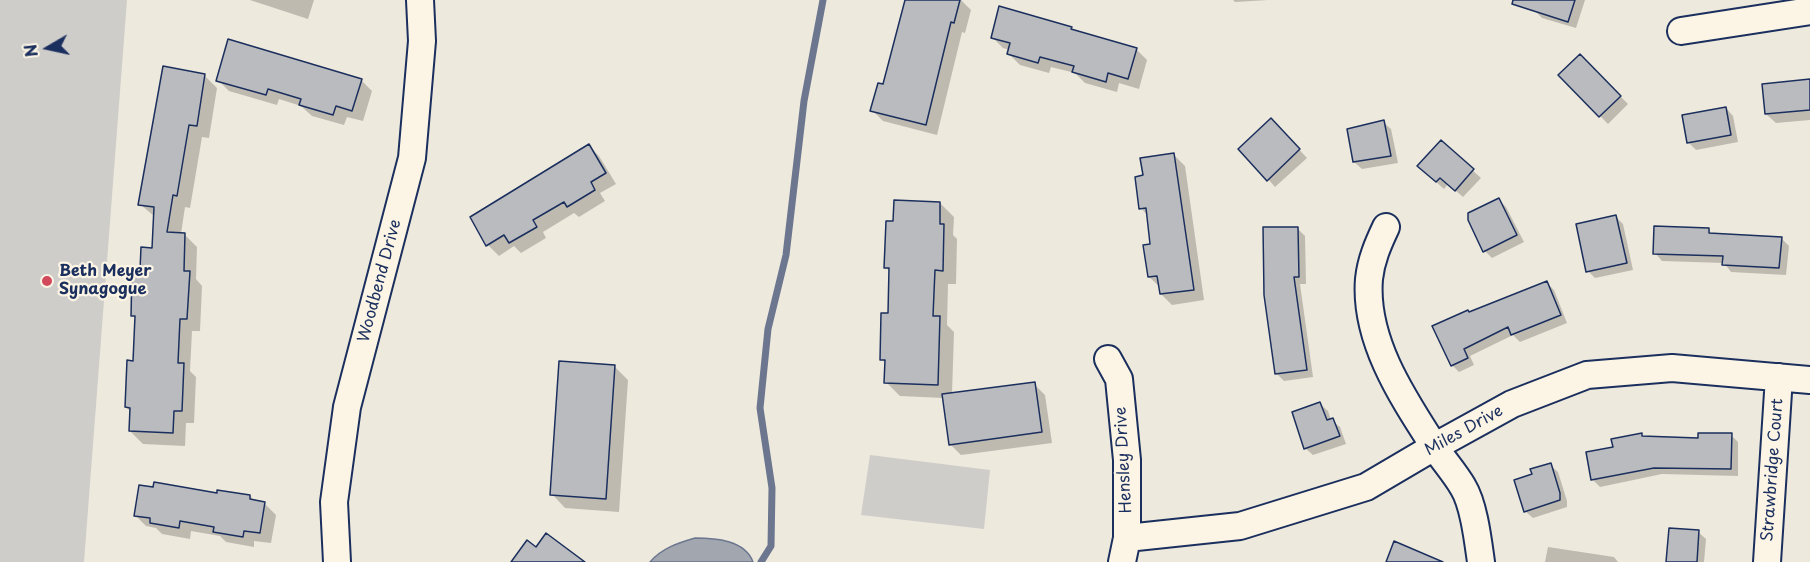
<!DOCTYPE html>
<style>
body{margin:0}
#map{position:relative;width:1810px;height:562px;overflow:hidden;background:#eee9dd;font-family:"Playpen Sans",sans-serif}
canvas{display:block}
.north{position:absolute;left:18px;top:18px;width:60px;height:60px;-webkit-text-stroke:4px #fcf5e5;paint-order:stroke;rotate:261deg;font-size:16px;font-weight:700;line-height:24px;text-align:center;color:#1b2f5e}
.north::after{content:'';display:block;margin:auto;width:21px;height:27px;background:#1b2f5e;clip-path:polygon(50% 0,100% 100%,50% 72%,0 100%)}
</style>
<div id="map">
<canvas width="1810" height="562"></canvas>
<div class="north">N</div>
</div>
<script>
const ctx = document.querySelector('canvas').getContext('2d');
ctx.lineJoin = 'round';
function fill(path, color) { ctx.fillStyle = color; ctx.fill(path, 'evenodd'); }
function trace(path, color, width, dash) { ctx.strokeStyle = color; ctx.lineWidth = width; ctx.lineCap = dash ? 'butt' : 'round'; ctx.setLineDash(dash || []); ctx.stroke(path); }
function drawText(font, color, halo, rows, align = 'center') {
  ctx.font = font + ' "Playpen Sans",sans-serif'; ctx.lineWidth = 4.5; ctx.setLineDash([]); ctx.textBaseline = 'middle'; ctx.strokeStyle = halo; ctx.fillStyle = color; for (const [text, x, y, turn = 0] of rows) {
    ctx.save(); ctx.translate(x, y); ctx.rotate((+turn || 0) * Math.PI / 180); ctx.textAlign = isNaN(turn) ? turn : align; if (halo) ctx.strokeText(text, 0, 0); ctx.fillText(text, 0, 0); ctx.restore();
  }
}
fill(new Path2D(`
 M0,0H127L84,562H0Z
 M870,455L990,470L984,529L861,515Z`), '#cfcdca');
const water = new Path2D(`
 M695,538C715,538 745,540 753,562H650C662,548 678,543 695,538Z`);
fill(water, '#a2a7af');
trace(water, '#6c778f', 1.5);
fill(new Path2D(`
 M250,0H314L308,19Z
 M905,0H961L971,10L965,33L962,32L937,135L883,121L872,110L884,86Z
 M1233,0H1268L1235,2Z
 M1537,0H1585L1576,28L1542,18L1534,10Z
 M1071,28L1075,32L1136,49L1147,60L1139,89L1119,83L1117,92L1085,83L1075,73L1051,67L1049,73L1020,65L1009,54L1010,50L1003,48L992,37Z
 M1580,56L1628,104L1608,124L1560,75Z
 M204,75L217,88L209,138L202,137L190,208L185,207L181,234H184L197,247L196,279L202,286L200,331H192L190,371L196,377L194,423H186L185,446L143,444L130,431L131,412L126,407L135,362L137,319L132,315L141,272L153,249L155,217L140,204Z
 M218,80H361L372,91L363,121L347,117L344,125L312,116L301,106L279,99L277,105L229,91Z
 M1810,80V120L1776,123L1766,114Z
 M1726,108L1733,116L1738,142L1696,150L1688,142Z
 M1383,122L1391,129L1398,163L1362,169L1354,162Z
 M1278,127L1307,158L1275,187L1268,179Z
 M1441,142L1481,178L1463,197L1448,184L1444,189L1427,174Z
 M588,145L599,156L616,184L600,193L605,201L579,217L574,213L543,232L546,238L521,253L514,246L499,256L488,245Z
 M1174,155L1185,166L1204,300L1172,305L1161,294L1160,287L1149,277L1152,245L1148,216L1141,208L1144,177Z
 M1498,199L1506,207L1524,242L1492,258L1485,251Z
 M940,203L954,217L953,235L957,239L956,284H948L947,325L954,332L952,394L1034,384L1045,395L1052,443L961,455L950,444L944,398L900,396L886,382V364L882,359L889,315L891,272L886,268L895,223Z
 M1616,217L1623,224L1633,270L1595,278L1588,271Z
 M1297,228L1305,236L1306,284H1300L1313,377L1284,381L1277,374Z
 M1708,229L1713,235L1781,238L1789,246L1786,275L1731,272L1724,263L1662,261L1655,253Z
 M1547,283L1554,290L1567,323L1520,342L1513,335L1470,356L1474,365L1459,372L1452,365L1470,314Z
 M614,366L628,380L619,512L565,508L552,494Z
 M1320,404L1328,411L1331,420L1340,427L1346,444L1313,455L1305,448Z
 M1641,435L1644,438L1699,439L1731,435L1738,442V476L1662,474L1600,487L1592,479L1614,448Z
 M1550,465L1558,472L1567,501V507L1533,518L1525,511L1534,475Z
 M218,495L250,496L255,502L265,504L276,515L271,543L254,541V547L226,542L220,536L191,531L190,539L162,534L156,528L146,526L135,515Z
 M1698,532L1706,539L1704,562H1668Z
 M1548,547L1614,557L1618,562H1545Z`), '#0003');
trace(new Path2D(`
 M761,562L771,546L772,488L760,408L768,329L786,255L804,101L823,0`), '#6c778f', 7);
const building = new Path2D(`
 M905,0H960L954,23L951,22L926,125L870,111L878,83L883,84Z
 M1513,0H1575L1568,22L1512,4Z
 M999,6L1072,27L1071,29L1137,48L1128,79L1108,73L1106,82L1072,72L1074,66L1040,57L1038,63L1007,54L1010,43L991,38Z
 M228,39L362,79L352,111L336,106L333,115L299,105L301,99L268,89L266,95L216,81Z
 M1580,54L1621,96L1599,117L1558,75Z
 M163,66L205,74L197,126L189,125L177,196L173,195L167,232L185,233L184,271H190L187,319H180L178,363H184L182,411H174L173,433L129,431L130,408L125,407L127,360L133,361L135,316H131L132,270H140L141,247L152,248L154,207L138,205Z
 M1810,79V110L1765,114L1762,84Z
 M1726,107L1731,135L1687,143L1682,115Z
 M1271,118L1300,149L1267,181L1238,149Z
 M1384,120L1391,156L1353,162L1347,129Z
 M1441,140L1474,169L1455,191L1440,178L1436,182L1417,166Z
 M589,144L606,173L591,182L595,190L567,207L564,202L533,220L537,227L509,243L504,235L486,246L470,217Z
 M1174,153L1194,290L1160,294L1157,276L1148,277L1143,245L1150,244L1146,208L1139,209L1135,177L1143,175L1140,158Z
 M1499,198L1517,235L1483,252L1468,220V213Z
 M894,200L940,202V224H944L943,271L935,270L933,316H940L938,385L884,383L885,360H880L881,313H888L889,268H884L886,221H893Z
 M1616,215L1627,263L1586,272L1576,224Z
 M1654,226L1709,228V233L1782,237L1779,268L1722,265L1723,256L1653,254Z
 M1263,227H1298L1299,277H1294L1307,370L1275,374L1264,295Z
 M1547,281L1561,315L1511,335L1508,327L1464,349L1468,358L1451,366L1432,326L1468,310L1469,312Z
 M559,361L615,365L606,499L550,495Z
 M1035,382L1042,432L949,445L942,394Z
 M1320,402L1327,420L1333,418L1340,436L1304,449L1292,412Z
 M1642,433V436L1698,438V433H1732L1731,469L1654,468L1591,480L1586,452L1613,447L1611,439Z
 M1551,463L1560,493V500L1524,512L1514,480L1532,474L1530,469Z
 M154,482L217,493V490L250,495V499L265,502L260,533L244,531L243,537L213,532L214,527L180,521L179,528L150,523V518L134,516L139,485L153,487Z
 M1669,528L1699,530L1697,562H1666Z
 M546,533L585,562H511L527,540L536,547Z
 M1394,541L1443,562H1386Z`);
fill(building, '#babbbe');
trace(building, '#1b2f5e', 1.5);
const street = new Path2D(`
 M1681,31L1810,11
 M1386,227C1378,244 1371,260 1369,279C1364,340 1403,398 1434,446C1443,460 1455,473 1463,487C1474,505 1478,541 1481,562
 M1108,359L1119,379L1127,460V538L1122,562
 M1127,538L1240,526L1366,487L1434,447L1512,404L1587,375L1672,368L1810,380
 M337,562L334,502L347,407L412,158L422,41L420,0
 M1767,562L1779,377`);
trace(street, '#1b2f5e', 30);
trace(street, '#fcf5e5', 26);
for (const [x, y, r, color] of [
 [47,281,6,"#d1495b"]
]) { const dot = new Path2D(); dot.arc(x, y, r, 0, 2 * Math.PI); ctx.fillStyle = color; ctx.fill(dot); trace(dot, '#fcf5e5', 2); }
drawText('bold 16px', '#1b2f5e', '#fcf5e5', [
 ["Beth Meyer",59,272],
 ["Synagogue",59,290]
], 'left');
drawText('16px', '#1b2f5e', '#fcf5e5', [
 ["Woodbend Drive",380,281,-75],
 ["Miles Drive",1464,431,-29],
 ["Hensley Drive",1124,460,-93],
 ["Strawbridge Court",1773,470,-86]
]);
</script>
